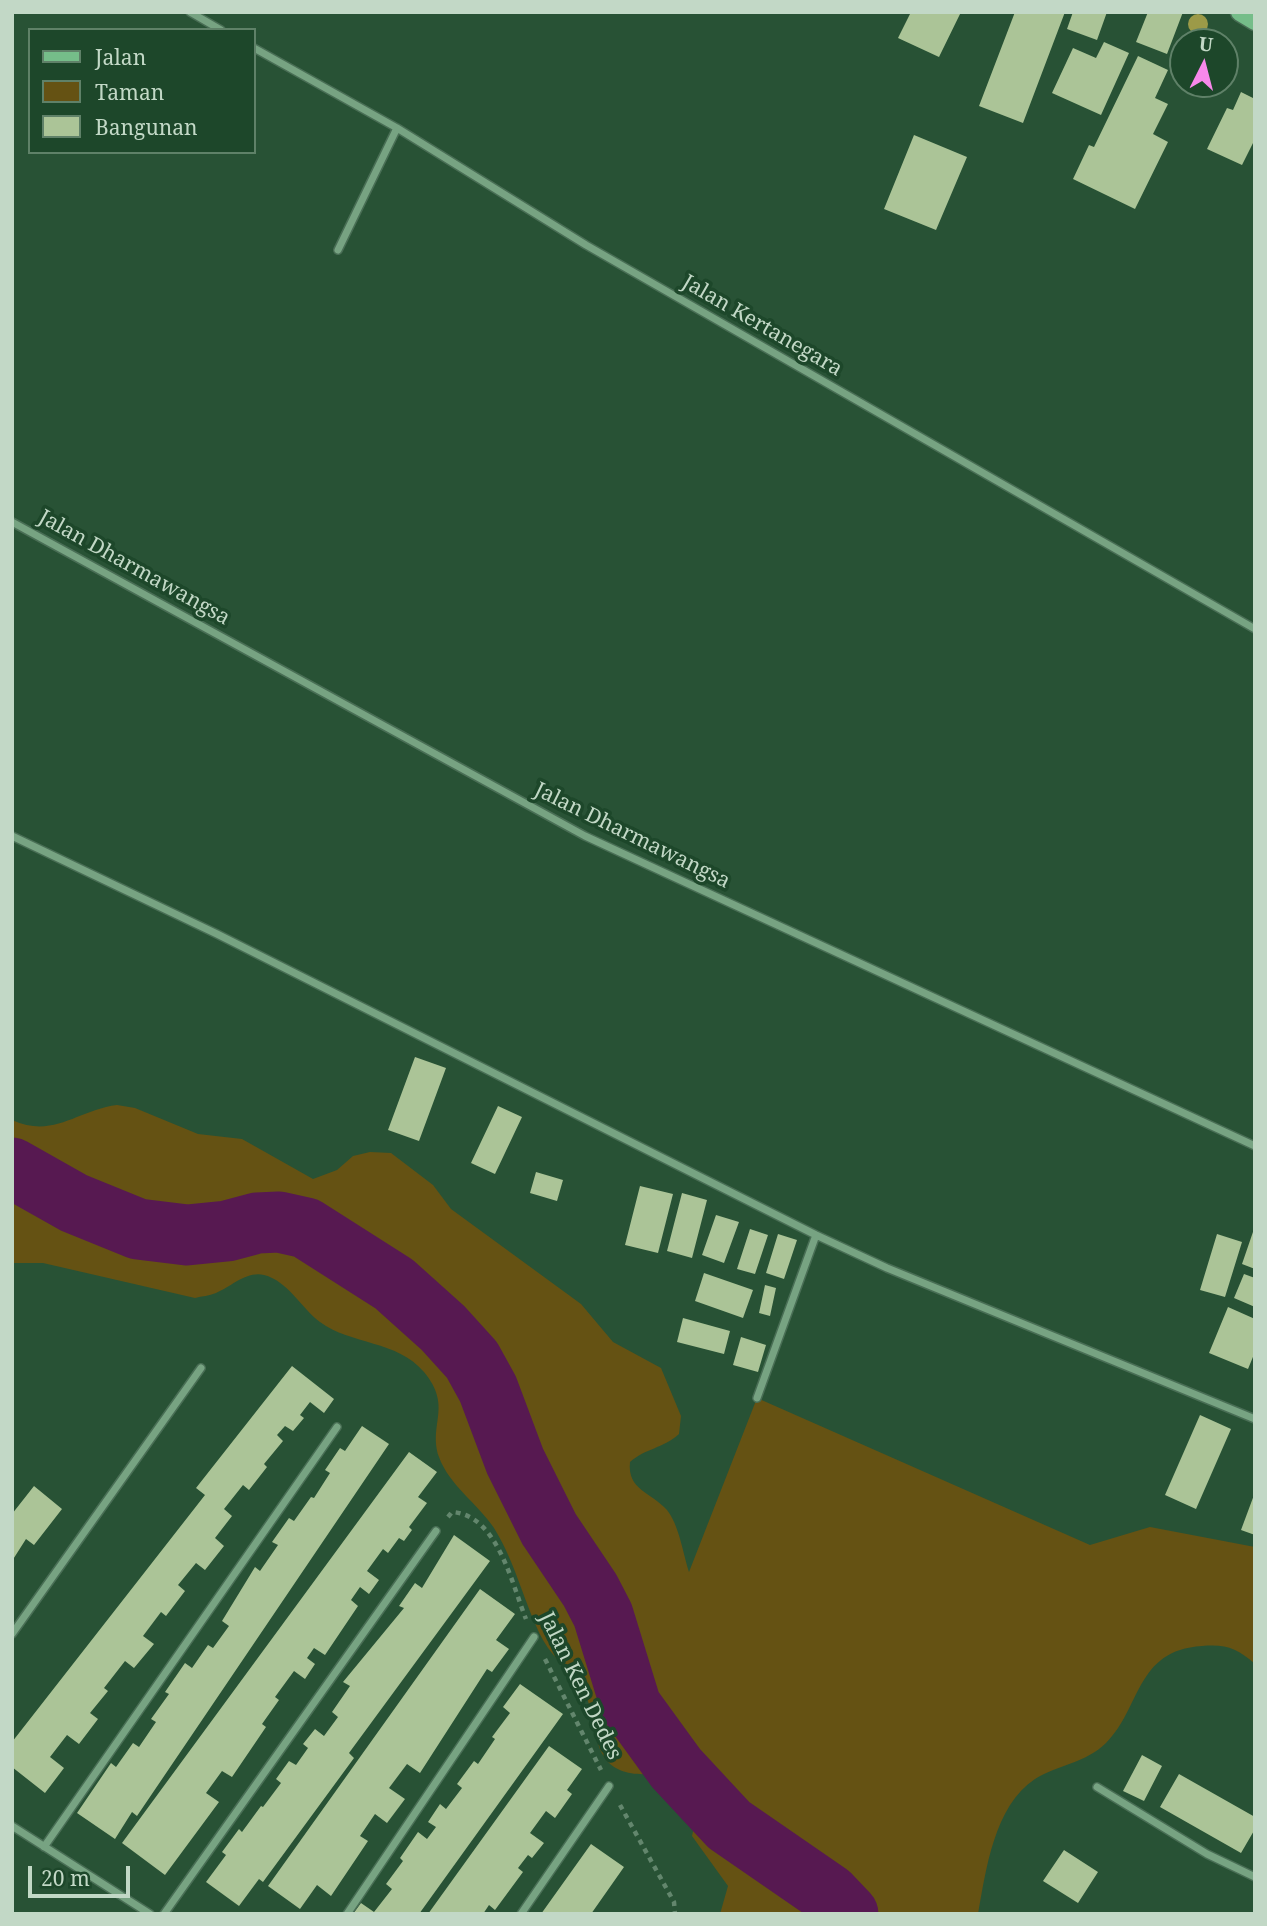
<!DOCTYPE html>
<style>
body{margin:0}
#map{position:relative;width:1267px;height:1926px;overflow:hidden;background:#285235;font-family:"Noto Serif",serif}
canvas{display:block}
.frame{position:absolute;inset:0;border:14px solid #c2d8c6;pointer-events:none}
.legend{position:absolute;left:28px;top:28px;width:228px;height:126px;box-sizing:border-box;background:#1d472a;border:2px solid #5f8168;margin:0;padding:9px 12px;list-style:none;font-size:21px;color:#c2d8c6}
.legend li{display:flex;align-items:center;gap:14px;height:35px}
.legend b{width:35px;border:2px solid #5f8168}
.north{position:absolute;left:1169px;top:28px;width:70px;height:70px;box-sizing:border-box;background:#1d472a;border:2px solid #5f8168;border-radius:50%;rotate:6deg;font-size:19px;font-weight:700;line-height:28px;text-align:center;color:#c2d8c6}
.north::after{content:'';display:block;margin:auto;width:24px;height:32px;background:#f888eb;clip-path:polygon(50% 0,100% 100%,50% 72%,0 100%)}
.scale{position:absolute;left:28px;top:1866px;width:102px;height:32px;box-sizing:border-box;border:4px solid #c2d8c6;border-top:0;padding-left:9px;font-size:21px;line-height:24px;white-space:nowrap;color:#c2d8c6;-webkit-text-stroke:5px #1d472a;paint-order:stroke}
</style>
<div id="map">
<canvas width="1267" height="1926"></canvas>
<div class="frame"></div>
<ul class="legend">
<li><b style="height:9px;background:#75bd89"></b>Jalan</li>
<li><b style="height:19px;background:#655213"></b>Taman</li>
<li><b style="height:19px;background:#abc497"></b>Bangunan</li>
</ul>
<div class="north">U</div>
<div class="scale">20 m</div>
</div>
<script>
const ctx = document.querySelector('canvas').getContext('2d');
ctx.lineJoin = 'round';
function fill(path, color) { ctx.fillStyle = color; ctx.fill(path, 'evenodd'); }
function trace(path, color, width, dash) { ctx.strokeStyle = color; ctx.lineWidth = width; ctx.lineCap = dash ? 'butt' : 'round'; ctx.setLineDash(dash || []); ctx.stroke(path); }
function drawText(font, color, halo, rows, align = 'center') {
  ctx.font = font + ' "Noto Serif",serif'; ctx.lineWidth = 7; ctx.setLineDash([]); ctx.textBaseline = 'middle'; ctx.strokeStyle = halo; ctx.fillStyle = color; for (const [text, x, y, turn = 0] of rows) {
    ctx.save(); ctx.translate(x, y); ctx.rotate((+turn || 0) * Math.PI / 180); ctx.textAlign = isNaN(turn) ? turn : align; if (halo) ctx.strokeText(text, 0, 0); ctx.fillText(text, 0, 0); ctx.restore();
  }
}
fill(new Path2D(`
 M117,1105L135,1108L198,1134L242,1139L313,1179L337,1170L353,1156L370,1152L391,1153L433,1185L451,1209L581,1304L613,1342L661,1368L681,1416L679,1434C662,1449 646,1448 630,1462C627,1490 651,1492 667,1510C679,1525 683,1553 689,1572L757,1398L1090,1545L1150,1527L1255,1547V1664C1237,1648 1226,1644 1202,1646C1135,1650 1141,1709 1106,1743C1086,1763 1057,1765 1035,1779C994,1806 986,1870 978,1914H720L728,1886L692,1836L699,1805L717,1792L686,1758L658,1715V1758L649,1774C631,1775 613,1772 603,1755C593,1738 594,1712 585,1694C574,1674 554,1660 543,1640C524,1604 516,1563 494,1528C478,1504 449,1485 439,1457C428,1424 453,1407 424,1372C397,1340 351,1345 320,1322C301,1308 288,1281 264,1275C246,1271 231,1287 216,1293C209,1296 202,1296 195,1298L43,1263H12V1120C54,1139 77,1110 117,1105Z`), '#655213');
trace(new Path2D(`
 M12,1168L74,1203L138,1229L187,1235L227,1231L257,1223L279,1222L306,1228L394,1284L443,1328L472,1360L488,1389L515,1461L549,1529L590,1590L603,1615L631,1706L676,1768L729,1825L829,1894L848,1914`), '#571951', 61);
fill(new Path2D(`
 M911,12H961L939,57L898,38Z
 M1015,12H1065L1023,123L979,106Z
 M1073,12H1107L1097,40L1067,29Z
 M1148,12H1183L1167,54L1136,42Z
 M1104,42L1129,53L1101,115L1052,93L1073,48L1096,58Z
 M1138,56L1168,70L1155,98L1168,104L1153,134L1168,142L1135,209L1073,179L1089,145L1094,147Z
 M1241,92L1255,99V139L1242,165L1207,149L1227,108L1233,110Z
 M914,135L967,157L936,230L884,209Z
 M415,1057L446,1068L419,1141L388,1130Z
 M498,1106L522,1117L495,1174L471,1163Z
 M536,1172L563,1180L557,1201L530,1193Z
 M640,1186L673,1194L658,1253L625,1245Z
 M682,1193L707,1200L692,1258L667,1251Z
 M716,1215L739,1222L724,1263L702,1255Z
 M750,1229L768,1235L755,1274L737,1269Z
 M1254,1229H1255V1269L1242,1264Z
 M778,1234L797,1240L784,1279L766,1273Z
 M1217,1234L1242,1242L1225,1297L1200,1290Z
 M704,1273L753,1290L743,1318L695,1301Z
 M1244,1274L1255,1278V1307L1234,1298Z
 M765,1285L776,1288L770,1316L759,1313Z
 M1228,1307L1255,1319V1352L1248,1369L1209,1353Z
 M683,1318L730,1331L724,1354L677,1342Z
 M741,1337L766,1345L758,1372L733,1365Z
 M292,1366L334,1399L324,1413L310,1402L300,1415L304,1418L293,1431L285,1426L277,1435L283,1441L264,1464L267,1467L249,1490L243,1485L224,1509L232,1516L215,1538L224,1546L205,1570L196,1563L178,1585L185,1591L166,1616L161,1612L143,1636L154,1644L134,1668L125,1661L104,1688L108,1691L90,1713L98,1719L79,1744L67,1735L50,1757L64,1768L45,1793L12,1767V1742L205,1495L196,1488Z
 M1200,1415L1231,1429L1196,1509L1165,1495Z
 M362,1426L389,1444L137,1816L132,1812L115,1839L77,1813L111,1763L116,1767L133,1743L139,1747L156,1722L151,1719L169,1694L165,1692L185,1663L192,1668L208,1645L213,1648L229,1626L222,1621L255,1567L260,1571L278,1545L272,1542L289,1518L294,1521L311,1497L314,1498L330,1473L325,1470L340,1448L345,1451Z
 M409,1452L437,1472L418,1497L427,1503L409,1527L412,1530L404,1541L399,1538L388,1553L383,1549L367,1571L379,1580L369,1594L360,1587L351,1600L358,1606L325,1655L314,1648L307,1658L315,1664L305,1679L294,1671L275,1697L279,1700L262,1724L266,1727L232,1777L222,1771L206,1793L219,1802L165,1875L122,1843Z
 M34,1486L62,1509L34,1545L26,1539L12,1561V1514Z
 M1254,1495H1255V1535L1241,1530Z
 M454,1535L490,1561L349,1753L354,1758L263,1882L259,1879L239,1906L206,1882L226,1855L222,1852L239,1829L242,1832L261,1806L263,1807L281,1783L276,1779L289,1761L296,1765L308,1748L303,1744L315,1729L324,1736L338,1717L332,1712L350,1686L343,1682L404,1608L399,1606L415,1583L422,1588Z
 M480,1589L515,1614L496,1640L509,1649L492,1672L487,1669L420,1773L407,1764L389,1788L405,1799L387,1823L375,1814L360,1836L368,1841L331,1896L317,1885L300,1909L268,1886Z
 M520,1684L563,1714L419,1914H353L361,1903L374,1912L392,1889L386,1884L403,1861L400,1858L418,1832L427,1839L436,1827L428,1822L440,1804L446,1809L462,1788L457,1784L474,1761L478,1764L495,1739L492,1737L510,1713L503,1707Z
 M549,1746L582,1769L567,1790L572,1794L555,1818L546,1811L530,1833L544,1843L532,1858L528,1855L518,1868L523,1872L495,1910L489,1905L483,1914H428Z
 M1142,1755L1162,1766L1144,1801L1123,1791Z
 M1179,1774L1255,1817V1829L1241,1853L1160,1807Z
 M591,1844L624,1867L591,1914H541Z
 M1064,1850L1098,1872L1078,1903L1043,1881Z`), '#abc497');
const minor = new Path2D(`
 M190,12L221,30
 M254,48L397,128L586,245L1255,629
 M338,250L397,128
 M12,522L585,836L1255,1146
 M12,836L217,934L816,1235L887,1268L1255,1419
 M757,1398L816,1235
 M12,1634L201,1368
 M1097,1787L1207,1854L1255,1877
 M12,1826L150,1914
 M44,1847L337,1427
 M164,1914L436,1531
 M347,1914L534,1637
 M521,1914L609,1786`);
const primary = new Path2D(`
 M1240,12L1255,21`);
trace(minor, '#496e55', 10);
trace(primary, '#496e55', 21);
trace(new Path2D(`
 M448,1517L452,1512C498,1515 512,1585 526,1619
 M545,1659L601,1770
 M620,1805L674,1902L675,1914`), '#63866d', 4.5, [5, 5]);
trace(minor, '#77a382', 7);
trace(primary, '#75bd89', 18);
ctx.fillStyle = '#9c9a48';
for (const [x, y] of [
 [1198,24]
]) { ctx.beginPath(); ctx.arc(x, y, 10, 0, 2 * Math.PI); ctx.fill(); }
drawText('21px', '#c2d8c6', '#1d472a', [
 ["Jalan Kertanegara",762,326,30],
 ["Jalan Dharmawangsa",134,568,29],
 ["Jalan Dharmawangsa",632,836,26],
 ["Jalan Ken Dedes",580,1686,64]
]);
</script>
